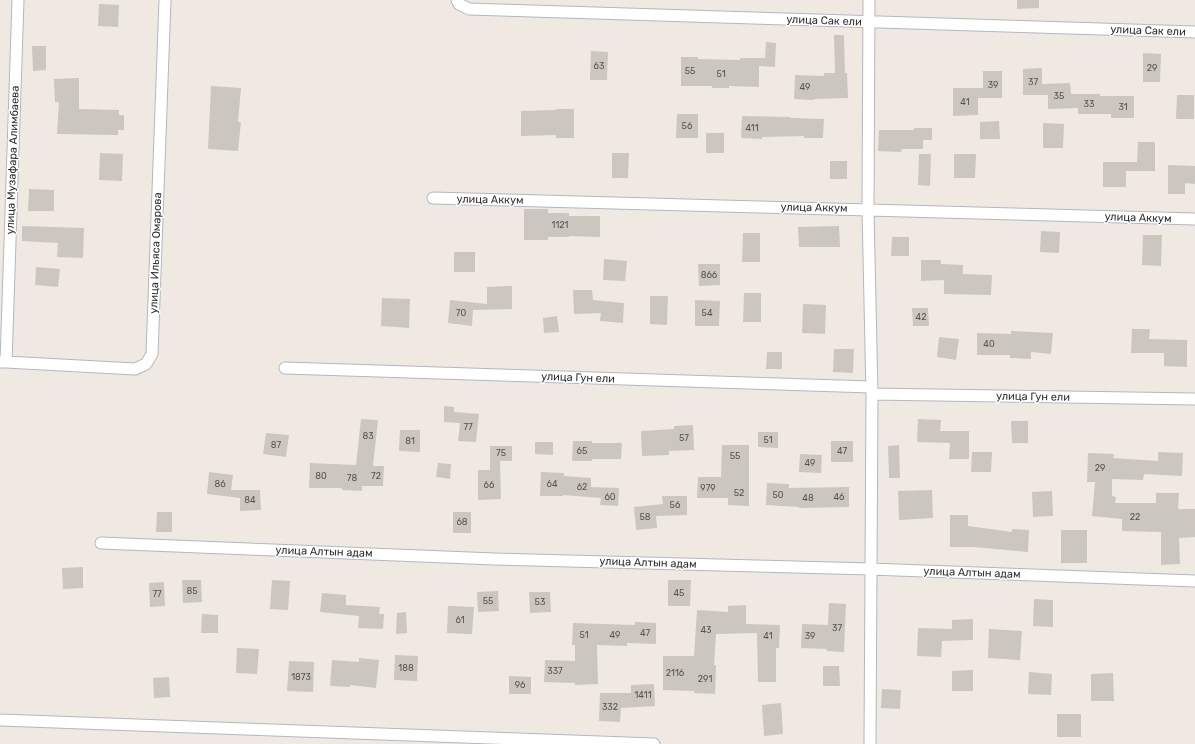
<!DOCTYPE html>
<meta charset="utf-8">
<style>
body{margin:0}
canvas{display:block;background:#efe9e1}
</style>
<canvas width="1195" height="744"></canvas>
<script>
const ctx = document.querySelector('canvas').getContext('2d');
ctx.lineJoin = 'round';
function fill(path, color) { ctx.fillStyle = color; ctx.fill(path, 'evenodd'); }
function trace(path, color, width, dash) { ctx.strokeStyle = color; ctx.lineWidth = width; ctx.lineCap = dash ? 'butt' : 'round'; ctx.setLineDash(dash || []); ctx.stroke(path); }
function drawText(font, color, halo, rows, align = 'center') {
  ctx.font = font + ' Rubik,sans-serif'; ctx.lineWidth = 3; ctx.setLineDash([]); ctx.textBaseline = 'middle'; ctx.strokeStyle = halo; ctx.fillStyle = color; for (const [text, x, y, turn = 0] of rows) {
    ctx.save(); ctx.translate(x, y); ctx.rotate((+turn || 0) * Math.PI / 180); ctx.textAlign = isNaN(turn) ? turn : align; if (halo) ctx.strokeText(text, 0, 0); ctx.fillText(text, 0, 0); ctx.restore();
  }
}
fill(new Path2D(`
 M1017,0H1039V8L1017,9Z
 M99,4L119,5L118,27L98,26Z
 M834,35H844L845,73H847L848,98L814,99V100L794,99L795,75L824,76V73H835Z
 M766,42L776,43L775,67L759,66V87L729,86V88H712V86H681V57H698V59L740,60V58H765Z
 M32,46H46V70L33,71Z
 M591,51L608,52L607,80H590Z
 M1143,53L1161,54L1160,82H1143Z
 M1042,68V84L1070,83L1071,94H1100V96H1134V118H1111V114H1078V108L1048,109V95H1023V69Z
 M983,71H1002V98H978V115L953,116V88H983Z
 M79,78V109L119,110V115H124V130H118V135L57,134L59,102H55L54,79Z
 M211,86L241,88L238,122H241L238,151L208,149Z
 M1177,95H1194V119H1176Z
 M556,109H574V138H556V135L521,136V111L556,110Z
 M677,114H698V138H676Z
 M742,116L791,117V118L824,119L823,138H804V136L762,137V139L741,138Z
 M999,121L1000,139H980V122Z
 M1043,123L1064,124L1063,148H1043Z
 M914,128H932V140H923V149H902L901,152L878,151L879,130H914Z
 M706,133H724V153H706Z
 M1138,142H1155V171H1126V187H1103V162H1137Z
 M100,153L123,154L122,181L99,180Z
 M612,153H629L628,178H612Z
 M919,154H931L930,186L918,185Z
 M954,154H976L975,178H954Z
 M830,161H847V179H830Z
 M1168,165L1195,166V184L1185,183V194H1168Z
 M29,189L54,190V211H28Z
 M524,209H548V213H569V216H600V237L569,236V237H548V240H524Z
 M22,226L84,228L83,258L57,257L58,243L22,241Z
 M839,226L840,247H799L798,227Z
 M1041,231L1060,232L1059,253L1040,252Z
 M743,233H760V262H742Z
 M1143,235H1162L1161,266L1142,265Z
 M892,237H909V256H891Z
 M454,252H475V272H454Z
 M604,259L627,261L625,281L603,280Z
 M921,260H941V264L963,265V274L992,275L991,295L944,294V280L921,281Z
 M698,264H720V285L699,286Z
 M36,267L60,269L58,287L35,285Z
 M512,286V309L473,310L472,326L448,323L450,300L487,304V287Z
 M573,290H592L593,300L624,303L623,323L600,321L601,313L574,314Z
 M744,293H761V322H743Z
 M650,296H668L667,325L650,324Z
 M382,298L410,299L409,328L381,326Z
 M695,300L720,301L719,326H695Z
 M803,304L826,305L825,334L802,333Z
 M912,308H928L929,326H913Z
 M557,316L559,332L544,333L543,318Z
 M1132,329H1150L1149,339L1187,340V367L1164,366V353H1131Z
 M1011,331L1053,333L1051,354L1031,352V359L1010,358V355H977V333L1011,334Z
 M939,337L959,339L956,360L937,357Z
 M834,349H854L853,373L833,372Z
 M767,352H782V369H766Z
 M444,406L454,407V412L479,414L476,442L458,441L460,423L444,422Z
 M361,419L378,420L373,466H384L383,486H362V491L342,490V488H309L310,463L356,465Z
 M918,419L941,420L940,431H969V459H949L950,443L917,442Z
 M1011,421H1028V443H1012Z
 M693,425L694,450L669,451V455L642,456L641,431L674,429V426Z
 M400,430H420V452L399,451Z
 M758,432H778V448L758,447Z
 M266,433L289,435L286,457L263,454Z
 M573,441H592V443H622L621,459H592V461H572Z
 M831,441H853V462H831Z
 M535,442H553V455L535,454Z
 M722,445H749V506L728,505V498H697L698,477H721Z
 M899,445L900,478H889L888,446Z
 M490,446H512V461H500L501,499L478,500V470H490Z
 M972,452H992L991,472H971Z
 M1158,452L1183,453L1182,476L1144,474L1143,480L1112,479V496L1116,497L1115,503H1156V493H1179L1178,509H1195V537L1179,538L1180,564L1161,565V532L1122,531V519L1092,516L1095,482H1087L1088,453L1114,454L1113,458L1158,461Z
 M800,454L822,455L821,473L799,472Z
 M438,463L451,464L450,479L436,477Z
 M209,472L233,475L231,490H260L261,510L240,511V498L207,494Z
 M541,472L564,473V476L591,478V487L619,488L618,506L600,505L601,498L563,495V496H540Z
 M767,483L789,484V488L849,487V507L799,508V507L766,505Z
 M932,490L933,518L899,520L898,491Z
 M1052,491L1053,516L1033,517L1032,492Z
 M662,496H687V515L656,516L657,528L636,530L634,507L663,504Z
 M157,512H172V532H156Z
 M453,512H471V533H453Z
 M950,515H968V526L1012,532V529L1029,530L1028,552L974,547H950Z
 M1061,530H1087V563H1061Z
 M83,567V588L63,589L62,568Z
 M182,580H201L202,602L183,603Z
 M272,580L290,581L288,610L270,609Z
 M668,580H691L690,606H668Z
 M164,582L165,606L150,607L149,583Z
 M498,591L499,611L478,612L477,592Z
 M529,592H550L551,612L530,613Z
 M322,593L346,595V605L380,607L379,614H384L383,629L358,628L359,616L320,612Z
 M1034,599L1053,600V627L1033,626Z
 M829,603L846,604L844,652L827,651V649L801,648L802,624L828,625Z
 M746,605V624L780,625L779,648H776V682H758L757,633L716,634L714,665H716L715,694L694,693V691L663,690V656H694L697,610L728,612V606Z
 M448,606L474,607L472,634L447,633Z
 M406,612L407,633L396,634L397,613Z
 M202,614L218,615V633H201Z
 M973,619V640L942,641L941,657L917,656L918,628L952,629V620Z
 M635,622L656,623V644L627,643V646L597,645L598,684L575,685V683L544,682L545,660L575,661V645H572L573,623L635,625Z
 M989,629L1022,631L1020,660L988,658Z
 M237,648L259,649L257,674L236,673Z
 M395,655L418,656L417,681L394,680Z
 M359,658L379,660L376,688L350,685V687L330,686L332,660L359,662Z
 M289,661L314,662L313,692L287,691Z
 M823,666H839L840,686H823Z
 M973,670V691H952V671Z
 M1029,672L1052,674L1051,695L1028,694Z
 M1113,673L1114,701H1091V674Z
 M509,676L531,677V694H509Z
 M169,677L170,697L154,698L153,678Z
 M654,684L655,706L621,708L620,722L599,721L600,693H631V685Z
 M882,689L901,690L900,709L881,708Z
 M781,703L783,734L764,736L762,705Z
 M1057,714H1081V737H1057Z`), '#cbc7bf');
const minor = new Path2D(`
 M457,0L459,4L469,9L1195,32
 M869,0L868,210L872,394L870,744
 M433,198L1195,219
 M0,362H6L18,0
 M6,362L135,369L146,364L152,354L165,0
 M285,368L871,387
 M872,394L1195,399
 M101,543L494,559L870,569L1195,581
 M0,720L654,744`);
trace(minor, '#b4b7c1', 13);
trace(minor, '#fff', 11);
drawText('9px', '#555452', null, [
 ["63",599,66],
 ["29",1152,68],
 ["55",690,71],
 ["51",721,74],
 ["37",1033,82],
 ["39",993,85],
 ["49",805,87],
 ["35",1059,96],
 ["41",965,102],
 ["33",1089,104],
 ["31",1123,107],
 ["56",687,126],
 ["411",752,128],
 ["1121",560,225],
 ["866",709,275],
 ["70",461,313],
 ["54",707,313],
 ["42",921,317],
 ["40",989,344],
 ["77",468,427],
 ["83",368,436],
 ["57",684,438],
 ["51",768,440],
 ["81",410,441],
 ["87",276,445],
 ["65",582,451],
 ["47",842,451],
 ["75",501,453],
 ["55",735,456],
 ["49",810,463],
 ["29",1100,468],
 ["80",321,476],
 ["72",376,476],
 ["78",352,478],
 ["86",220,484],
 ["64",552,484],
 ["66",489,485],
 ["62",582,487],
 ["979",708,488],
 ["52",739,493],
 ["50",778,495],
 ["60",610,497],
 ["46",839,497],
 ["48",808,498],
 ["84",250,500],
 ["56",675,505],
 ["58",645,517],
 ["22",1135,517],
 ["68",462,522],
 ["85",192,591],
 ["45",679,593],
 ["77",157,594],
 ["55",488,601],
 ["53",540,602],
 ["61",460,620],
 ["37",837,628],
 ["43",706,630],
 ["47",645,633],
 ["51",584,635],
 ["49",615,635],
 ["41",768,636],
 ["39",810,636],
 ["188",406,668],
 ["337",555,671],
 ["2116",675,673],
 ["1873",301,677],
 ["291",705,679],
 ["96",520,685],
 ["1411",643,695],
 ["332",610,707]
]);
drawText('11px', '#2e2e2e', '#fff', [
 ["улица Сак ели",824,21,2],
 ["улица Сак ели",1148,31,2],
 ["улица Музафара Алимбаева",13,160,-88],
 ["улица Аккум",490,200,1],
 ["улица Аккум",814,208,1],
 ["улица Аккум",1138,218,2],
 ["улица Ильяса Омарова",156,253,-88],
 ["улица Гун ели",578,378,2],
 ["улица Гун ели",1033,397,1],
 ["улица Алтын адам",324,552,2],
 ["улица Алтын адам",648,563,2],
 ["улица Алтын адам",972,573,2]
]);
</script>
